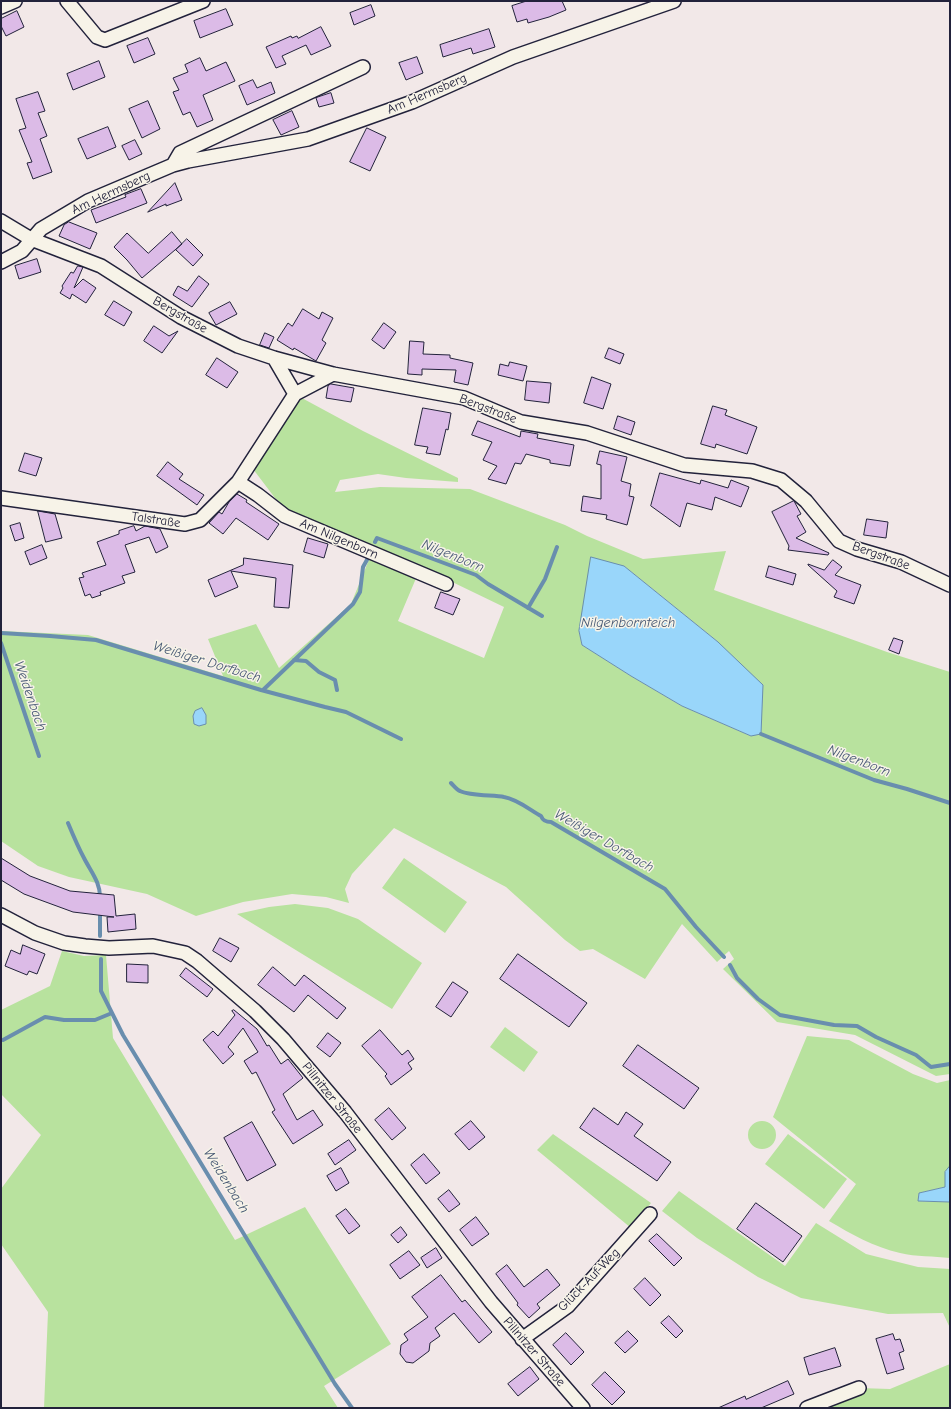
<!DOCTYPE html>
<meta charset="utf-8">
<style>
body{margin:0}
#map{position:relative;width:951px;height:1409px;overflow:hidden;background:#f2e8e8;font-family:"Comic Neue",sans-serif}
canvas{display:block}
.frame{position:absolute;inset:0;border:2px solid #22223b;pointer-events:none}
</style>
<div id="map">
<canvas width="951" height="1409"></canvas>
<div class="frame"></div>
</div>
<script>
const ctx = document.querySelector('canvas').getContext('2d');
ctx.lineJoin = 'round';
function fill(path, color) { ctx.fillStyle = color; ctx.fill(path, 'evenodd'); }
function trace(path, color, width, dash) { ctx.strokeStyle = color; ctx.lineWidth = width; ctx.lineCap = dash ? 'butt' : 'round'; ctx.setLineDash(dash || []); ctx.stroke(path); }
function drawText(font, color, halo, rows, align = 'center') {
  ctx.font = font + ' "Comic Neue",sans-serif'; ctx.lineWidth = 3; ctx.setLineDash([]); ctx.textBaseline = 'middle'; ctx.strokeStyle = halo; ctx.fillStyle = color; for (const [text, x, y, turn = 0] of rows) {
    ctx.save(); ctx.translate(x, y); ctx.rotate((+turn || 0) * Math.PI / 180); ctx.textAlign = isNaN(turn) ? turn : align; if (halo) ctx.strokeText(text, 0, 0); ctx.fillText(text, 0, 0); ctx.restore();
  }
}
fill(new Path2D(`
 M300,397L363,431L458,478V482L406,478L378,474L340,480L335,492L380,487L470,489L565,525L587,536L643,559L726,551L714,590L887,652L950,672V1074L936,1076L855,1035L777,1022L723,969L734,959L729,951L717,962L682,924L645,979L593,949L580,951L565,940L506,887L394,828L352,874L345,889L349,903L326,897L292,894L243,902L196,916L147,894L69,877L38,866L1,841V631L88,635L223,676L208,639L256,624L279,668L351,604L370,557L417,576L398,621L484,658L504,607L446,579L292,514L275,498L253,469ZM624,566L718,642L751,736L682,706L631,676L582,645L579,631L583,612Z
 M404,858L467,902L445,933L382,888Z
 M295,904L328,908L358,919L422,963L392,1009L237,914L269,907Z
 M62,951L84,956L106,955L113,1038L235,1240L305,1207L391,1344L324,1386L338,1408H44L48,1312L1,1244V1189L41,1135L1,1094V1010L50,986Z
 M505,1027L538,1052L524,1072L490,1047Z
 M807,1036L849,1040L913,1074L937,1083L950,1080V1166L945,1172V1187L919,1193L918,1201L950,1202V1258C934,1256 916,1257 900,1253C874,1247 851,1234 829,1221L856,1184L773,1117Z
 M748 1135a14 14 0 1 1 28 0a14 14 0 1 1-28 0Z
 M553,1134L651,1203L631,1228L537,1150Z
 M788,1134L847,1179L824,1209L765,1164Z
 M679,1191L785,1266L816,1223L866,1254L918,1267L950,1269V1328L943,1313L888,1314L801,1298L758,1277L697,1238L662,1211Z
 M950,1364V1408H807L859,1388L890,1389Z`), '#b8e29e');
const water = new Path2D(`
 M591,557L624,566L718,642L763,685L761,734L751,736L682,706L631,676L582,645L579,631Z
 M202,708L206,715V724L199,726L194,724L193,716L195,711Z
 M950,1166V1202L918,1201L919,1193L945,1187V1172Z`);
fill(water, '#99d6fa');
trace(water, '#698eae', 1);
trace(new Path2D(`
 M375,542L377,538L476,575L488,584L542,616
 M528,608L545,579L557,547
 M1,633L50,636L96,640L261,690L325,707L346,712L401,739
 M1,643L39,756
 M294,660L306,661L319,672L335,680L337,690
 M263,690L353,604L360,592L363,567L368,558
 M761,734L874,780L907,789L950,803
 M451,783C454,786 457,790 460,791C470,796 494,795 504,797C517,799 530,810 541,816C543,821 546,822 551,822L665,889L696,927L724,957
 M68,823C73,835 78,847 84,858C91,872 101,883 100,899
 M100,936V910
 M101,959V991L123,1035L335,1384L352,1408
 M730,965L737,978L758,999L780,1015L834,1025L857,1026L876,1037L916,1055L931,1067L950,1064
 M3,1040L45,1017L64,1020H95L112,1013`), '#698eae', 4);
const building = new Path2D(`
 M527,1H562L566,10L549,17L528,23L527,19L517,22L512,6Z
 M371,5L375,16L354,25L350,13Z
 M226,9L233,25L200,38L194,21Z
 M17,11L24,27L6,36L1,26V19Z
 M321,27L331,46L311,55L306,45L282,56L286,64L276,68L266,47L291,36L292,38L297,36L298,38Z
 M489,29L495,47L473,54L471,48L443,57L440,45Z
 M148,38L155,54L134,63L127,46Z
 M417,57L423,73L406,80L399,63Z
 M200,58L206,71L226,62L235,81L203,95L213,120L197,127L190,112L183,115L173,92L179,90L173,78L188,72L185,65Z
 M99,61L105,77L73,90L67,74Z
 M253,80L257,88L271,82L275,93L247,105L239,86Z
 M38,92L45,111L38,113L47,136L40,139L52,172L33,179L27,163L32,162L19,130L26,128L16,99Z
 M331,93L334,103L319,107L316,98Z
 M148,101L160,129L142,138L129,109Z
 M292,111L299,127L281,135L273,120Z
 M108,127L116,147L87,159L78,139Z
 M367,128L386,137L370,171L350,162Z
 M135,140L142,154L129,160L122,146Z
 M175,183L182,200L166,206V204L148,212Z
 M141,189L147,203L96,223L91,210L126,197L125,195Z
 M69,222L97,233L90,249L59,236L64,225Z
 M172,232L182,244L142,278L127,260L114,247L127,233L148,253Z
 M187,239L203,255L193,266L176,250Z
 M37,259L41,272L19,279L15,266Z
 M78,266L83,267L74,288L83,279L96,288L86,303L72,294L70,299L60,293L63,288L62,286L71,272L73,273Z
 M199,276L209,284L192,307L173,295L178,286L187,291Z
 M114,301L132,312L124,326L105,315Z
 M230,302L237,314L216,325L209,313Z
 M303,309L319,319L322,312L333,318L322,340L326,343L316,361L294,348L293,350L277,340L288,323L292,326Z
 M384,323L396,332L384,349L372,340Z
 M154,326L169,336L178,331L162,353L144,341Z
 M265,333L274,337L269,348L260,345Z
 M410,341L424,342L423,354L450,355V358L473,363L468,385L454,382L456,370L422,369V375L408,374Z
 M609,348L624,354L620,364L605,358Z
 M217,358L238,372L227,388L206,375Z
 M510,362L527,366L523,381L498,375L500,364L508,366Z
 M592,377L611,384L603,409L584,403Z
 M527,381L551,383L549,403L525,400Z
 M331,384L354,388L351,402L326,398L328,386Z
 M713,406L727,410L725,415L757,427L747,454L716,444L715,448L701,444Z
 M423,408L451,413L448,430L446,429L440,455L426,453L428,447L415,445Z
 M618,416L635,422L631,435L614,429Z
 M478,421L520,437L521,431L538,434L537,438L574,445L570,466L550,463V460L526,454L521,464L515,463L506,484L488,479L497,466L483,460L492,442L472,435Z
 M600,451L627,457L621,481L631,484L629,496L634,497L627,525L606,519L607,515L581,511L583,496L601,499V465L597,464Z
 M25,453L42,458L36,476L19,471Z
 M168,462L183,474L179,479L204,495L197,505L157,476Z
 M660,473L700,484L701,480L728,488L731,480L749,487L741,507L715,497L712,510L687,503L680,527L651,506Z
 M237,494L247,500L246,502L279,524L268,540L236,518L223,534L209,523L219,512L222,514L229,502Z
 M794,501L801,514L797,516L806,532L796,538L829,553L828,555L788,550L789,546L772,512Z
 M38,511L55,514L62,538L46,542Z
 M867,519L888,522L886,538L864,535Z
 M20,523L24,538L15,541L10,526Z
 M134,526L136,531L145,526L160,529L168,547L156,553L149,537L125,545L135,572L122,576L125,583L100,592L101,595L92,598L90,594L85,596L79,578L84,577L82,573L106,565L97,542L119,534V531Z
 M308,538L328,544L324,558L304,552Z
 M42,545L47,558L30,565L25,552Z
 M244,558L293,565L289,608L274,607L276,578L231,571L238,587L215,597L208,580L243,565Z
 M833,560L842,567L835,575L861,585L854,604L834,597L837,591L808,565V564L824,570Z
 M769,566L796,574L793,585L766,577Z
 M441,592L460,599L453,615L435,608Z
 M894,638L903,641L899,654L889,650Z
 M1,858L30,876L70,891L114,895L116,916L135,914L136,929L108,932L107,917H114L73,912L24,894L1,880Z
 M220,938L239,948L231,962L213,951Z
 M23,945L45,954L37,974L29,971L27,975L5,966L11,950L20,954Z
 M518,954L587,1003L569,1027L500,979Z
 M127,964L148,965V983L127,982Z
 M273,967L295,986L304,975L346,1008L337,1019L308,995L294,1012L258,985Z
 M186,968L213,989L207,997L180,976Z
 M453,982L468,992L451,1017L436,1007Z
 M234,1010L257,1029L267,1046L269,1045L281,1064L288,1059L303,1078L283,1094L297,1120L313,1110L323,1125L293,1144L272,1112L275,1110L256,1072L252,1074L244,1061L258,1052L243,1028L228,1047L234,1054L223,1064L203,1040L213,1031L218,1036L235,1015L232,1011Z
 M380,1030L402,1055L408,1050L414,1059L408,1063L412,1069L391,1085L385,1076L387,1074L362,1046Z
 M328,1033L341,1043L330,1057L317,1047Z
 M638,1045L699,1088L684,1109L623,1066Z
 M389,1108L406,1128L392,1140L375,1120Z
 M594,1108L618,1125L626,1112L643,1124L634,1136L671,1162L657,1181L580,1128Z
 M471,1121L485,1137L469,1150L455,1134Z
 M252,1122L276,1165L247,1181L224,1138Z
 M349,1140L356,1150L335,1165L328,1154Z
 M424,1154L440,1173L426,1184L411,1165Z
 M341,1168L349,1183L336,1191L327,1176Z
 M449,1190L460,1204L449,1212L438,1199Z
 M756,1203L802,1236L783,1262L737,1229Z
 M346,1209L360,1226L349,1234L336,1216Z
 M476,1217L489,1234L472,1246L460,1230Z
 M401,1227L407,1235L398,1243L391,1235Z
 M657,1234L682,1258L674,1266L649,1241Z
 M436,1248L442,1258L427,1268L421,1258Z
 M409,1251L420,1265L400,1279L390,1265Z
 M507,1265L524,1287L547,1269L560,1285L537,1304L540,1308L529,1318L517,1305L518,1303L496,1274Z
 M441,1275L462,1302L465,1300L492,1332L479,1343L454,1313L435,1328L440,1336L430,1343L429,1351L413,1363L406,1362L400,1354L401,1345L408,1340L404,1334L428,1317L412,1297Z
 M645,1278L661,1295L650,1306L634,1289Z
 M669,1316L683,1331L676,1338L661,1323Z
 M628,1331L638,1341L625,1353L615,1343Z
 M566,1333L584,1352L571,1365L553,1345Z
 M893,1334L895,1340L900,1339L904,1351L899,1353L904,1369L887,1374L876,1339Z
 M835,1348L841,1366L809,1375L804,1358Z
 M530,1367L539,1379L518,1396L508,1384Z
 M605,1372L625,1392L612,1405L592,1385Z
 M788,1381L794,1394L761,1408H718L745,1396L746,1399Z`);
fill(building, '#dcbbe7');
trace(building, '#22223b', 1);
const minor = new Path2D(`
 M67,1L97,37L105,40L203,1
 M1,7L15,1
 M173,165L180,153L363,67
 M1,221L31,239L101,266L181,317L238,346L274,358L333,374L464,398L521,422L587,433L684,465L752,471L781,480L806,501L839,541L857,549L901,562L950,585
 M1,262L22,251L41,229L88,201L173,165L188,161L308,139L412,102L513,57L674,1
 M274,358L295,394
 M238,482L258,495L285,516L446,584
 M1,498L185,524L200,520L238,482L295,394L333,374
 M1,915L35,933L64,943L85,946L109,948L153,946L185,953L197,961L255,1011L283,1039L345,1112L491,1302L583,1408
 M522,1339L568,1306L650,1214
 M807,1408L859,1388`);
trace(minor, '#22223b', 16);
trace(minor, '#f7f3e8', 13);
drawText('13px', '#22223b', '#f7f3e8', [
 ["Am Hermsberg",427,94,-23],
 ["Am Hermsberg",111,193,-25],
 ["Bergstraße",180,315,30],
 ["Bergstraße",488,409,21],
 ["Talstraße",156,520,8],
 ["Am Nilgenborn",339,539,23],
 ["Bergstraße",881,556,20],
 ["Pillnitzer Straße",332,1098,51],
 ["Glück-Auf-Weg",589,1280,-46],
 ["Pillnitzer Straße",534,1352,49]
]);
drawText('italic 14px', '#465874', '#f7f3e8', [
 ["Nilgenborn",453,556,22],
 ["Nilgenbornteich",628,623],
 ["Weißiger Dorfbach",207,662,17],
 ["Weidenbach",30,696,71],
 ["Nilgenborn",859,761,21],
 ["Weißiger Dorfbach",604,841,30],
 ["Weidenbach",226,1181,58]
]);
</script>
